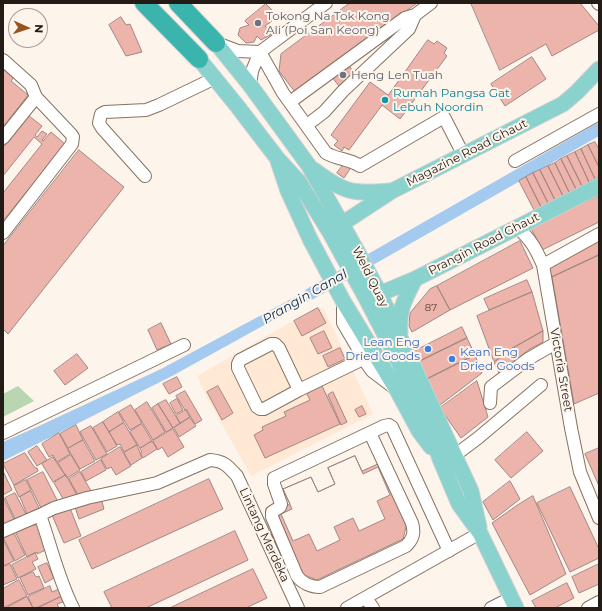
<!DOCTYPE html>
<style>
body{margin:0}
#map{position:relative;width:602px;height:611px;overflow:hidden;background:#fdf4ec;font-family:Montserrat,sans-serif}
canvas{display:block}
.frame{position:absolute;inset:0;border:4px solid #231b15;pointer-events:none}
.north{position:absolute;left:8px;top:8px;width:40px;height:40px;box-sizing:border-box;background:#fdf4ec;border:1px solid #a69d96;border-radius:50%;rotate:93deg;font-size:11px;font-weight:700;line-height:16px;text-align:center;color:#231b15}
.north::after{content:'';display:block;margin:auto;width:14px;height:18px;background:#965421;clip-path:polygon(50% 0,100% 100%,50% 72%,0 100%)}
</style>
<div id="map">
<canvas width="602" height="611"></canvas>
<div class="frame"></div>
<div class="north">N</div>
</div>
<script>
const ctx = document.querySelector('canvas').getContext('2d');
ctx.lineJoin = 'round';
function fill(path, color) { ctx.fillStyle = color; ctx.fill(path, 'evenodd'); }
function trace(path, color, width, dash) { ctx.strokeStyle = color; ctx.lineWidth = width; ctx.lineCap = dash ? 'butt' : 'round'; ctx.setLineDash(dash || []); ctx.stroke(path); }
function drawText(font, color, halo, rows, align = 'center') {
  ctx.font = font + ' Montserrat,sans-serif'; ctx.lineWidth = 4; ctx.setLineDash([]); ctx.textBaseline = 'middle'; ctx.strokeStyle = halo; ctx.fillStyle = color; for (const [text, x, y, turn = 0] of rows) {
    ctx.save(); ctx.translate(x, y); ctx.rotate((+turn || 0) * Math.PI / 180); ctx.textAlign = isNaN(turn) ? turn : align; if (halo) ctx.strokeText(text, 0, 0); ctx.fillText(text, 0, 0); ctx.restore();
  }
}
fill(new Path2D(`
 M317,307L324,309L373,414L251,476L206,396L197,376Z`), '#ffe9d5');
fill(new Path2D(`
 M18,386L34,401L3,417V394Z`), '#b9d5b1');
fill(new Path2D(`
 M321,283L326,291L172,376L3,461V442L39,426L161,369Z`), '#a4caf0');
trace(new Path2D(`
 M310,294L599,129`), '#a4caf0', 12);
const building = new Path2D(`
 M350,3H417L295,92L279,71L281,54Z
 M471,3H580L599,26V30L552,56L546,44L500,70Z
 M266,4L272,10L267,15L272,21L265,26L272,34L261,40L257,36L254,42L246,43L238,35L240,28L249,25L245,21Z
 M121,17L126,25L130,24L142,52L126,56L109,25Z
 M428,40L434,44L437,41L447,48L444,53L447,56L400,119L382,105L349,150L344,147L342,151L334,145L338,141L331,135L370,82L388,95Z
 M532,57L546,79L505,106L491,84Z
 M348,64L355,74L339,86L331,76Z
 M5,70L14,77L11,81L28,95L3,127V73Z
 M29,116L42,126L35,135L37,137L42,131L47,134L42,140L43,141L51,132L65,144L3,221V193L42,144L34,137L3,176V148Z
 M595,142L599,149V167L588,145Z
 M588,145L599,167V177L595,179L581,149Z
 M581,149L595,179L589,182L575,152Z
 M79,150L124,187L8,334L3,329V246Z
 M575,152L589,182L582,186L567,156Z
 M567,156L582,186L576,189L561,159Z
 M561,159L576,189L569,192L555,163Z
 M555,163L569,192L563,196L548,166Z
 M344,164L350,169L344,178L337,173Z
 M548,166L563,196L555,200L540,170Z
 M540,170L555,200L548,203L533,173Z
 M533,173L548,203L541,207L526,177Z
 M526,177L541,207L534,210L519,181Z
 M599,196V222L542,250L531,228Z
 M599,238V255L552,277L547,267Z
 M520,241L533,268L450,310L437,286Z
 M599,255V393L574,404L552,277Z
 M527,280L532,292L489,310L484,299Z
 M437,286L450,310L412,332L409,326L410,313L430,289Z
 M532,292L543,331L511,349L494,362L477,316Z
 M318,308L326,323L302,336L294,321Z
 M161,323L171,344L157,350L148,330Z
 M462,327L467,338L418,362L413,352Z
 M324,331L332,348L318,354L310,338Z
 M543,331V342L530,349L499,373L494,362L511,349Z
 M467,338L475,355L427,379L418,362Z
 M340,348L345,359L328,367L323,356Z
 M77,354L88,368L65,385L54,371Z
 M475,355L482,373L440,405L427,379Z
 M177,377L182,387L169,394L163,384Z
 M477,381L488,417L461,438L440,408Z
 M218,386L233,413L222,420L207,392Z
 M322,386L340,424L265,458L254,435L263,430L262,427L286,416L284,412L310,400L307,394Z
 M185,391L202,420L195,424L186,409L185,410L176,396Z
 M333,392L347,422L341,425L328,395Z
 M177,399L183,410L176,414L170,403Z
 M166,400L180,423L173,428L158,404Z
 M147,402L165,432L153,440L135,410Z
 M158,404L173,428L166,432L152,408Z
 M131,405L142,423L130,430L119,412Z
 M362,406L366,414L359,417L355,410Z
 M186,410L190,417L180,423L176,416Z
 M118,412L124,422L109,432L103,422Z
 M190,418L196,426L179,437L174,428Z
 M103,422L117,446L107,452L93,428Z
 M124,423L137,445L124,452L120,444L117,445L109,432Z
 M142,424L152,441L140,448L130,432Z
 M76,425L83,440L68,448L60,434Z
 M91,426L107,454L96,460L80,432Z
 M173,429L184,447L168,457L162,447L158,450L153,441Z
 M527,432L543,451L511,478L495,460Z
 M59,433L70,454L57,462L53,455L49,457L42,444Z
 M83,440L95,461L80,469L68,449Z
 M152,441L157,449L143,458L140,453L142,452L140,449Z
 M137,445L142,458L131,465L124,453Z
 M37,446L47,460L37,466L28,452Z
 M120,447L131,466L116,475L111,467L107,469L101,459Z
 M599,448V486L585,454Z
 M25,453L35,468H37L38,471L14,485L3,464Z
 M71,455L80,470L67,478L58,463Z
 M355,456L363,474L378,467L390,495L377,501L385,519L359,531L353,518L334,527L340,540L317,551L309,534L293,541L281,514L292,509L283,489L311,477L318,492L335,484L328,468Z
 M355,456L362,471L380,463L407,523L403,539L317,580L302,574L274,512L290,504L283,489L311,477L318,492L335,484L328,468Z
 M53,457L65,475L53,482L42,464Z
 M101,460L106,470L86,481L81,472Z
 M3,471L12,490L3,495Z
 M43,472L57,500L41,508L27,480Z
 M80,472L91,491L79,497L69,479Z
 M66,475L78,497L66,504L54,483Z
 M209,479L223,509L92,569L79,540Z
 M26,480L31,490L19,497L14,486Z
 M510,481L520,499L493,520L483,502Z
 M570,487L599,549V558L570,572L537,503Z
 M31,491L39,508L27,514L20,497Z
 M15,493L27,516L16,521L5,498Z
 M533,496L566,574L530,595L492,523L519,504Z
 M3,497L15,521L3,528Z
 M101,498L104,509L79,519L75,507Z
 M70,508L81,536L64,543L52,515Z
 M32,523L33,526L38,523L50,548L37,554V552L27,557L15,531Z
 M13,531L25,555L15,561L3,537Z
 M235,531L248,560L146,608H112L104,592Z
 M3,539L14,561L3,566Z
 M35,553L38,559L32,562L36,569L18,578L12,565Z
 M47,563L54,578L45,583L38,567Z
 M10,564L17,579L3,585V567Z
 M599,564V584L579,593L572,577Z
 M253,569L267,598L246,608H170Z
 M33,572L36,577L39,576L44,588L28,595L20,578Z
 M19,580L27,596L3,608V589Z
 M567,583L574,598L555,608H536L532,601Z
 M50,586L52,592L59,589L62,596L36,608H33L28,597Z
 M27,597L33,608H6Z
 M61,597L63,602L57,604L59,608H38Z`);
fill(building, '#ecb4aa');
trace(building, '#a38783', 1);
const minor = new Path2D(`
 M598,3L599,4
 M217,43L238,51L260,52
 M260,52L283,93L326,153C338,160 348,158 360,166L444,117L463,154
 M3,60L31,85L36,97L71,134L73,137L72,144L3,233
 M250,85L252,71L260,52L326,3
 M290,102L405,18L415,15
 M307,125L324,112L343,91L409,29L415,15L431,3
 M3,138L36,97
 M515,161L599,114
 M145,176L102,128L99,123L101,114L105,112L146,110L159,105L215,78
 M517,227C531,240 535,247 543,265L571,428L580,472L599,518
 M543,265L599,234
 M343,301V323L367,364L372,371L393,387
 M299,390L279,348L275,344H271L240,360L238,364V368L257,407L260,409H264L299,390L363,359
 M490,403L491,387L528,359L556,343
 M3,433L184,345
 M370,433L412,523C415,533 413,539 406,546L320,587C311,587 302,583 297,576L272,517V512L280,507L281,504L274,484V478L384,426L389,425L392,427L449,551
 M454,456L478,438L541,385
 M40,515L54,508L87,498L157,483L210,460C224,461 228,466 237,476L298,608
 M3,531L40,515C51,546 58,578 73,608
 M366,598L373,608
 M347,608L480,533
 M491,608L511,598
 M588,608L599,602`);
const major = new Path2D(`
 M216,43L250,85L309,166L357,251L380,294L471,491L479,527
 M199,59L238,107L277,158L299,182L329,231L367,300L396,356L431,432L440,459L459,504L480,533L516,608
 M278,161L288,191L310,239L343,301L397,390L419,431L431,447
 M314,170C345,193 352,194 390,191
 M334,229L392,191L563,104L577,92L599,69
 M370,298L415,279L599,186
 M400,333C398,310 405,299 415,279`);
const highway = new Path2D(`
 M144,3L199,59
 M178,3L216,43`);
trace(minor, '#857361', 14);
trace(major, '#d3d1d0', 17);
trace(highway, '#d3d1d0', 20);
trace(minor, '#fff', 12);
trace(major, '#89d2ce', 15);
trace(highway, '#3ab4ad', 18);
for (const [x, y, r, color] of [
 [258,23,4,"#6b7280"],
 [343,75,4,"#6b7280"],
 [385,100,4,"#0f9aa8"],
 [428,349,4,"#3f7fe0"],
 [452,359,4,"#3f7fe0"]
]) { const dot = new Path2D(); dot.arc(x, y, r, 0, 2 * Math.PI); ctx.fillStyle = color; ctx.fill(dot); trace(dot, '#fdf4ec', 1.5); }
drawText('10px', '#55413a', null, [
 ["87",431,308]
]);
drawText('12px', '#5b616d', '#fdf4ec', [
 ["Tokong Na Tok Kong",266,16],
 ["Ali (Poi San Keong)",266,30],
 ["Heng Len Tuah",351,75]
], 'left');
drawText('12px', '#0d838f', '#fdf4ec', [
 ["Rumah Pangsa Gat",393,93],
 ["Lebuh Noordin",393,107]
], 'left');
drawText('12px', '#231b15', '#fdf4ec', [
 ["Magazine Road Ghaut",467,153,-27],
 ["Prangin Road Ghaut",484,244,-27],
 ["Weld Quay",370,277,63],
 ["Victoria Street",561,370,80],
 ["Lintang Merdeka",264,535,65]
]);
drawText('12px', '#366cbe', '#fdf4ec', [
 ["Lean Eng",420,342],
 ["Dried Goods",420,356],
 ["Kean Eng",460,352,"left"],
 ["Dried Goods",460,366,"left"]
], 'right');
drawText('italic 13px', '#002c4f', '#fdf4ec', [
 ["Prangin Canal",305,297,-30]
]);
</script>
